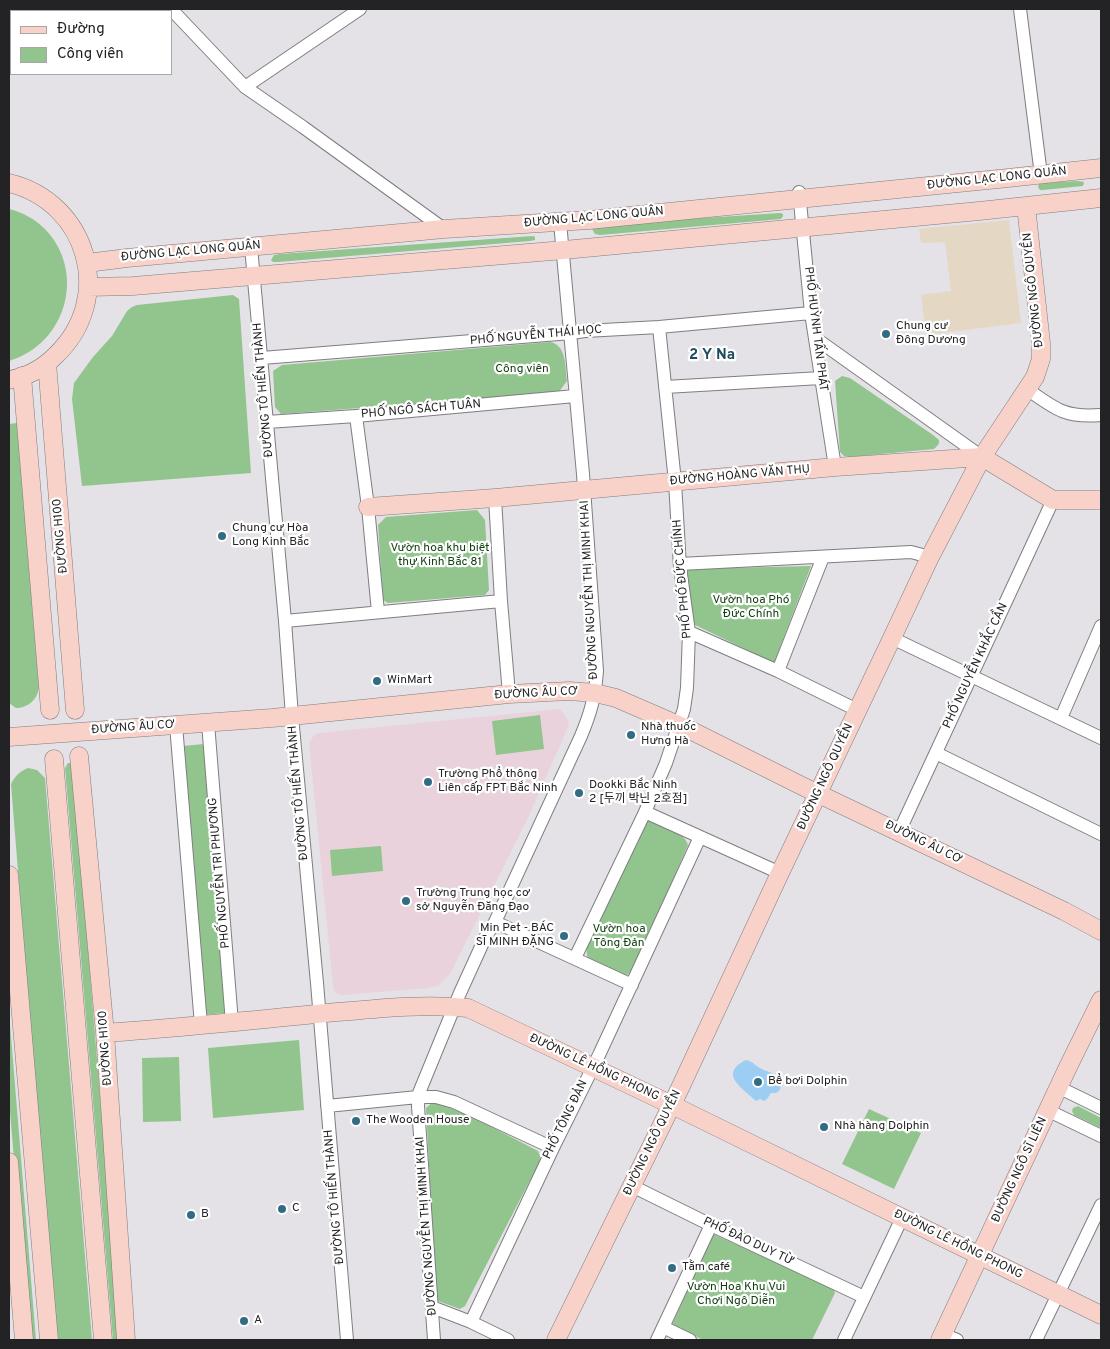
<!DOCTYPE html>
<meta charset="utf-8">
<style>
body{margin:0}
#map{position:relative;width:1110px;height:1349px;overflow:hidden;background:#e4e2e7;font-family:Overpass,sans-serif}
canvas{display:block}
.frame{position:absolute;inset:0;border:10px solid #232224;pointer-events:none}
.legend{position:absolute;left:10px;top:10px;width:162px;height:65px;box-sizing:border-box;background:#fff;border:1px solid #a7a7a7;margin:0;padding:6px 9px;list-style:none;font-size:15px;color:#232224}
.legend li{display:flex;align-items:center;gap:10px;height:25px}
.legend b{width:25px;border:1px solid #a7a7a7}
</style>
<div id="map">
<canvas width="1110" height="1349"></canvas>
<div class="frame"></div>
<ul class="legend">
<li><b style="height:6px;background:#f8d1c8"></b>Đường</li>
<li><b style="height:14px;background:#92c48e"></b>Công viên</li>
</ul>
</div>
<script>
const ctx = document.querySelector('canvas').getContext('2d');
ctx.lineJoin = 'round';
function fill(path, color) { ctx.fillStyle = color; ctx.fill(path, 'evenodd'); }
function trace(path, color, width, dash) { ctx.strokeStyle = color; ctx.lineWidth = width; ctx.lineCap = dash ? 'butt' : 'round'; ctx.setLineDash(dash || []); ctx.stroke(path); }
function drawText(font, color, halo, rows, align = 'center') {
  ctx.font = font + ' Overpass,"Noto Sans KR",sans-serif'; ctx.lineWidth = 4.5; ctx.setLineDash([]); ctx.textBaseline = 'middle'; ctx.strokeStyle = halo; ctx.fillStyle = color; for (const [text, x, y, turn = 0] of rows) {
    ctx.save(); ctx.translate(x, y); ctx.rotate((+turn || 0) * Math.PI / 180); ctx.textAlign = isNaN(turn) ? turn : align; if (halo) ctx.strokeText(text, 0, 0); ctx.fillText(text, 0, 0); ctx.restore();
  }
}
fill(new Path2D(`
 M1009,220L1021,323L926,335L921,295L951,291L945,242L921,243L919,229Z`), '#e4d8c4');
fill(new Path2D(`
 M560,709L568,720L569,723L568,727L527,820L450,974L438,986L427,988L342,995L337,994L334,991L333,985L309,743L314,735L319,733Z`), '#ead2dc');
fill(new Path2D(`
 M1078,181L1084,182L1083,186L1043,190H1040L1038,187L1039,184L1041,183Z
 M9,209C22,212 35,219 45,229C87,273 66,344 9,361Z
 M780,213L783,214V216L781,219L600,235L595,234L592,229L596,225Z
 M533,236L535,237V240L530,241L278,262H273L271,260L274,255L280,254Z
 M233,295L239,299L251,473L82,486L72,399L74,383L93,357L112,336L127,311L132,307L137,305Z
 M550,342C567,345 565,367 567,381L558,393L281,414L275,407L273,371L282,365Z
 M842,376L850,378L933,435L939,440C940,444 937,446 934,449L850,457L844,456L840,452L835,381Z
 M17,423L39,688C37,700 28,708 16,708L9,703V424Z
 M477,510L485,520L489,590L485,595L388,603L383,600L378,525L386,517Z
 M811,566L774,663L691,623L686,569Z
 M540,715L544,749L496,755L492,721Z
 M204,744L225,1013L204,1015L183,746Z
 M68,763H70L73,767L120,1340H113L65,768Z
 M28,768L37,770L45,778L92,1340H57L51,1282L11,784C15,776 20,771 28,768Z
 M649,820C661,825 685,832 688,845L634,969L627,975L621,976L588,959L587,955L586,946L646,821Z
 M381,846L383,871L332,876L330,850Z
 M9,1012L36,1340H29L9,1099Z
 M299,1040L304,1110L213,1118L208,1048Z
 M179,1057L181,1121L143,1122L142,1058Z
 M433,1102L467,1114L538,1151L541,1159L465,1306L460,1309L438,1301L436,1297L426,1108Z
 M1078,1106L1101,1118V1128L1074,1115L1072,1111L1073,1108Z
 M869,1109L921,1133L894,1189L842,1164Z
 M713,1234L833,1288L835,1293L812,1340H703L672,1325Z`), '#92c48e');
fill(new Path2D(`
 M746,1060C754,1062 754,1065 760,1068C772,1075 783,1072 780,1090L776,1093H771L767,1099L764,1101L760,1099L756,1101C744,1089 717,1074 746,1060Z`), '#9ccdf2');
const street = new Path2D(`
 M171,9L245,87L303,127L444,229
 M1020,9L1041,175
 M245,87L360,9
 M799,192L811,313L835,467
 M251,247L285,621L292,716L317,983L347,1340
 M815,338L982,457
 M262,358L571,333L585,331L659,327L811,313
 M665,387L821,378
 M1027,389C1055,409 1065,418 1101,415
 M356,416L368,507L378,612
 M267,422L356,416L575,396
 M495,498L501,601L509,694
 M680,564L911,552L930,557
 M285,621L501,601
 M689,632L778,671L857,710
 M892,638L1101,738
 M778,671L823,557
 M1061,718L1101,626
 M208,723L232,1023
 M176,725L201,1025
 M936,753L1101,834
 M645,812L780,873
 M899,832L1053,500
 M495,922L632,985
 M575,958L645,812L666,763L684,709L687,688L689,632L680,567L675,482L659,327
 M1058,1087L1101,1108
 M327,1106L418,1097H436L454,1102L553,1148
 M1047,1110L1101,1136
 M632,1186L711,1225L864,1297
 M432,1307L471,1322L508,1340
 M471,1322L553,1148L599,1055L700,837
 M663,1327L690,1340
 M943,1334L957,1340
 M434,1340L418,1106L419,1093L460,993L485,938L495,922L581,736C591,712 595,697 597,671L583,474L560,222
 M657,1340L711,1225
 M844,1340L902,1218
 M1036,1340L1101,1205`);
const secondary = new Path2D(`
 M9,183C88,202 116,299 55,356C43,368 26,377 9,380
 M87,263L127,258L444,229L589,220L1008,178L1101,168
 M88,287L133,286L564,250L979,211L1101,198
 M47,363L75,710
 M22,376L50,710
 M368,507L495,498L835,467L982,457L1053,500H1101
 M9,737L272,718L509,694L569,691L595,693L616,698L692,731L802,786L1064,911L1101,931
 M79,756L105,1033L126,1340
 M54,759L103,1340
 M9,875L49,1340
 M105,1033C176,1028 246,1021 316,1014C367,1010 417,1003 468,1008L672,1105L1101,1315
 M9,1162L24,1340
 M556,1340L681,1086L780,873L892,638L930,557L982,457L1035,377L1041,359V343L1026,206
 M940,1340L1068,1067L1101,1000`);
trace(street, '#7f7d81', 14);
trace(secondary, '#7f7d81', 19);
trace(street, '#fff', 12);
trace(secondary, '#f8d1c8', 18);
for (const [x, y, r, color] of [
 [886,334,5,"#316c84"],
 [222,536,5,"#316c84"],
 [377,681,5,"#316c84"],
 [631,735,5,"#316c84"],
 [428,782,5,"#316c84"],
 [579,793,5,"#316c84"],
 [406,901,5,"#316c84"],
 [564,936,5,"#316c84"],
 [758,1082,5,"#316c84"],
 [356,1121,5,"#316c84"],
 [824,1127,5,"#316c84"],
 [282,1209,5,"#316c84"],
 [191,1215,5,"#316c84"],
 [672,1268,5,"#316c84"],
 [244,1321,5,"#316c84"]
]) { const dot = new Path2D(); dot.arc(x, y, r, 0, 2 * Math.PI); ctx.fillStyle = color; ctx.fill(dot); trace(dot, '#fff', 2); }
drawText('12px', '#232224', '#fff', [
 ["ĐƯỜNG LẠC LONG QUÂN",997,179,-6],
 ["ĐƯỜNG LẠC LONG QUÂN",594,218,-5],
 ["ĐƯỜNG LẠC LONG QUÂN",191,252,-5],
 ["ĐƯỜNG NGÔ QUYỀN",1034,290,-96],
 ["PHỐ HUỲNH TẤN PHÁT",815,329,83],
 ["PHỐ NGUYỄN THÁI HỌC",536,336,-5],
 ["ĐƯỜNG TÔ HIẾN THÀNH",264,390,-95],
 ["PHỐ NGÔ SÁCH TUÂN",421,410,-5],
 ["ĐƯỜNG HOÀNG VĂN THỤ",740,476,-5],
 ["ĐƯỜNG H100",61,536,-95],
 ["PHỐ PHÓ ĐỨC CHÍNH",683,579,-95],
 ["ĐƯỜNG NGUYỄN THỊ MINH KHAI",590,590,-93],
 ["PHỐ NGUYỄN KHẮC CẦN",976,666,-65],
 ["ĐƯỜNG ÂU CƠ",536,694,-3],
 ["ĐƯỜNG ÂU CƠ",133,728,-4],
 ["ĐƯỜNG NGÔ QUYỀN",826,777,-65],
 ["ĐƯỜNG TÔ HIẾN THÀNH",299,793,-95],
 ["ĐƯỜNG ÂU CƠ",923,843,26],
 ["PHỐ NGUYỄN TRI PHƯƠNG",220,873,-95],
 ["ĐƯỜNG H100",106,1048,-94],
 ["ĐƯỜNG LÊ HỒNG PHONG",594,1068,25],
 ["PHỐ TÔNG ĐẢN",566,1120,-64],
 ["ĐƯỜNG NGÔ QUYỀN",653,1143,-64],
 ["ĐƯỜNG NGÔ SĨ LIÊN",1020,1170,-65],
 ["ĐƯỜNG TÔ HIẾN THÀNH",335,1197,-95],
 ["ĐƯỜNG NGUYỄN THỊ MINH KHAI",427,1226,-94],
 ["PHỐ ĐÀO DUY TỪ",748,1242,25],
 ["ĐƯỜNG LÊ HỒNG PHONG",958,1245,26]
]);
drawText('12px', '#232224', '#fff', [
 ["Chung cư",896,327],
 ["Đông Dương",896,341],
 ["Chung cư Hòa",232,529],
 ["Long Kinh Bắc",232,543],
 ["WinMart",387,681],
 ["Nhà thuốc",641,728],
 ["Hưng Hà",641,742],
 ["Trường Phổ thông",438,775],
 ["Liên cấp FPT Bắc Ninh",438,789],
 ["Dookki Bắc Ninh",589,786],
 ["2 [두끼 박닌 2호점]",589,800],
 ["Trường Trung học cơ",416,894],
 ["sở Nguyễn Đăng Đạo",416,908],
 ["Min Pet - BÁC",554,929,"right"],
 ["SĨ MINH ĐẶNG",554,943,"right"],
 ["Bể bơi Dolphin",768,1082],
 ["The Wooden House",366,1121],
 ["Nhà hàng Dolphin",834,1127],
 ["C",292,1209],
 ["B",201,1215],
 ["Tằm café",682,1268],
 ["A",254,1321]
], 'left');
drawText('12px', '#114010', '#fff', [
 ["Công viên",522,370],
 ["Vườn hoa khu biệt",440,549],
 ["thự Kinh Bắc 81",440,563],
 ["Vườn hoa Phó",751,601],
 ["Đức Chính",751,615],
 ["Vườn hoa",619,930],
 ["Tông Đản",619,944],
 ["Vườn Hoa Khu Vui",736,1288],
 ["Chơi Ngô Diễn",736,1302]
]);
drawText('bold 15px', '#1c4b5e', '#fff', [
 ["2 Y Na",712,356]
]);
</script>
